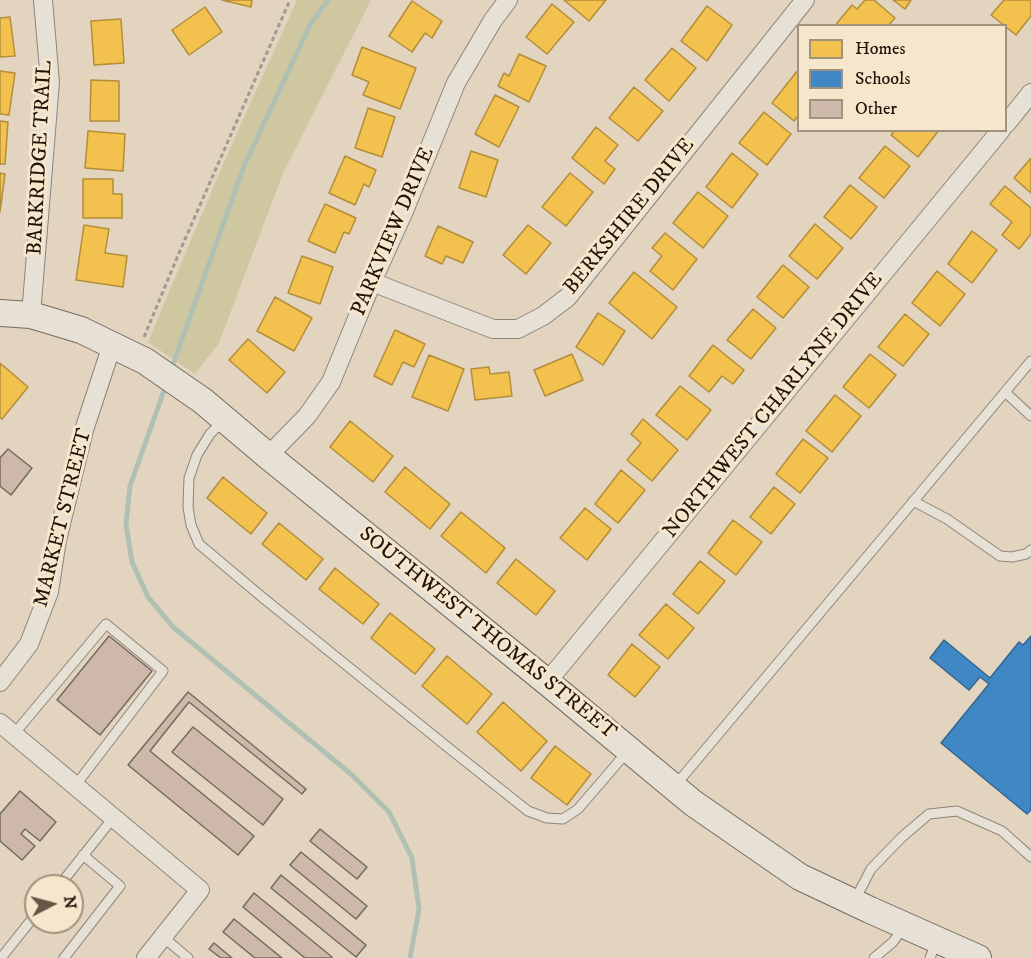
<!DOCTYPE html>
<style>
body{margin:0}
#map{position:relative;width:1031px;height:958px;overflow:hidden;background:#e2d4bf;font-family:"IM FELL DW Pica",serif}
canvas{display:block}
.legend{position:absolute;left:797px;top:24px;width:210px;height:108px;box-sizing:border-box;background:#f5e6cc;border:2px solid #a0927e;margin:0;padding:8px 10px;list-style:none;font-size:18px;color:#21150a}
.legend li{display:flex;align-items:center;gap:12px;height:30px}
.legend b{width:30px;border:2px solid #a0927e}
.north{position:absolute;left:24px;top:874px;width:60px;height:60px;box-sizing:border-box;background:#f5e6cc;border:2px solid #a0927e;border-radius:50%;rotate:84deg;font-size:16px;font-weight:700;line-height:24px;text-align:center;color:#21150a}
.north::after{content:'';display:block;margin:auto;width:21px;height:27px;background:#655849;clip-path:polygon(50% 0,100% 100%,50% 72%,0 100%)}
</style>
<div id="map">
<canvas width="1031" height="958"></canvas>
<ul class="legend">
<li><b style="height:16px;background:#f2c14e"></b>Homes</li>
<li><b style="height:16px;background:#3f88c5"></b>Schools</li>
<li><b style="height:16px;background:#cdb8aa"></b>Other</li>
</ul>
<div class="north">N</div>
</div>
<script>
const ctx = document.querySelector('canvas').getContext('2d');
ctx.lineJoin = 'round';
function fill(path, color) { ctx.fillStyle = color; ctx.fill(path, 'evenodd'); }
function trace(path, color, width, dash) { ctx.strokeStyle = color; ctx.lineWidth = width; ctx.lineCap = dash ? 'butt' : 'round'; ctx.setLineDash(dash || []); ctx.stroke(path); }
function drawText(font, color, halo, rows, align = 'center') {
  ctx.font = font + ' "IM FELL DW Pica",serif'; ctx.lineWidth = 6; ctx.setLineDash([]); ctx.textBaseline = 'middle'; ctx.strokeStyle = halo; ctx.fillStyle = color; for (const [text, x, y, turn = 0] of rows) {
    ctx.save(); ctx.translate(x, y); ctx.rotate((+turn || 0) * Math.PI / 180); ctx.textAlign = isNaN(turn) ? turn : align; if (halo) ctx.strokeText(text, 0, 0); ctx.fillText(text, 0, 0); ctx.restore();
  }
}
fill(new Path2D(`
 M297,0H371L283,173L219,343L195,374L148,342L224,162Z`), '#cfc7a0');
const homes = new Path2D(`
 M222,0H252L251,7Z
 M564,0H606L589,21Z
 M865,0H874L895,18L888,26H839L837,23L852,5L857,9Z
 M893,0H911L905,9Z
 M1004,0H1031V16L1016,35L991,15Z
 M412,1L442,21L432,38L425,33L412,52L389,36Z
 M552,4L574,22L547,54L526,37Z
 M707,6L732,25L707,61L681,41Z
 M205,7L222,32L189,55L172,30Z
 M10,17L15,56L0,57V18Z
 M121,19L124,63L94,65L91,21Z
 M362,47L416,68L400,109L363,95L369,82L352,75Z
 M672,48L696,68L669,101L645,80Z
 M519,54L546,66L529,102L498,86L504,73L509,76Z
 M798,70V116L794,121L772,103Z
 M0,71L15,73L9,115L0,114Z
 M91,80L119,81V121H90Z
 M634,87L663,111L638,141L609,118Z
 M495,95L519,107L499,147L475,134Z
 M368,108L395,117L382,157L355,148Z
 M764,112L791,134L767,165L739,143Z
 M0,121L8,122L5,164H0Z
 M596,127L618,145L605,161L615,169L604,184L572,158Z
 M895,130H939L918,157L891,135Z
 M88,131L125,134L123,171L85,168Z
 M885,146L910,166L884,198L859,178Z
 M471,151L498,160L486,197L459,188Z
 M732,153L758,174L732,208L706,187Z
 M345,156L376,170L369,187L364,184L355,205L329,193Z
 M1031,158V193L1014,178Z
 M0,173L5,174L0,212Z
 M570,173L593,192L566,226L542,207Z
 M83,179H113V194H122V218H83Z
 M850,185L877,207L851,239L824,217Z
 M1005,186L1031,208V234L1019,249L1002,235L1012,222L990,204Z
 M698,192L728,216L703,248L673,223Z
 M325,204L356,218L349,234L344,232L335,253L308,241Z
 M815,224L843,248L817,279L789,256Z
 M84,225L109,229L105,253L127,256L123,287L76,280Z
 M528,225L551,243L526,274L503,255Z
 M438,226L473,242L463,263L446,256L442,264L425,256Z
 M972,231L997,250L972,283L948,264Z
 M665,233L697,259L673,290L650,271L662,256L652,248Z
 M302,256L333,267L320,304L288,293Z
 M783,265L809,287L783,318L757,297Z
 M937,271L965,294L940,326L912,303Z
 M634,272L677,307L652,339L609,303Z
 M275,297L312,318L294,351L257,331Z
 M753,309L776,328L751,359L727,340Z
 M598,313L625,331L603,365L576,347Z
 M905,314L929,334L903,366L878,347Z
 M395,330L425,344L414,367L403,362L392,385L374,376Z
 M248,339L285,372L267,393L229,360Z
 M713,345L744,370L733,384L722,376L709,392L689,376Z
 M572,354L583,380L545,396L534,370Z
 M870,354L896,375L869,408L843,387Z
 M429,355L464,369L448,411L412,397Z
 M0,363L28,387L2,419L0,418Z
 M489,367L490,374L509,372L512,396L475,400L471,369Z
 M680,386L711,410L687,440L656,415Z
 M835,395L861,416L832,452L806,431Z
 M643,419L678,450L652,481L627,460L641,443L631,434Z
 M350,421L393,456L373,482L330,447Z
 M803,439L828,458L800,493L776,474Z
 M405,467L450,504L430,529L385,492Z
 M621,470L645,490L618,523L595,504Z
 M223,477L267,513L251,534L207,498Z
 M774,487L795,504L771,534L750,517Z
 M585,508L611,529L587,560L560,538Z
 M461,512L505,548L486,573L441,536Z
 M733,520L762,542L736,575L708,553Z
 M279,523L323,559L306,580L262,544Z
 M516,559L555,591L536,615L497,583Z
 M700,561L725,581L698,614L673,594Z
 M335,568L379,604L363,624L319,589Z
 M666,604L694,628L668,659L639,635Z
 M390,613L435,649L415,674L371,638Z
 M632,644L660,667L635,697L608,675Z
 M447,656L492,694L467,724L422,686Z
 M503,702L547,741L521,771L477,732Z
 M555,746L591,774L567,805L531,778Z`);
fill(homes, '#f2c14e');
trace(homes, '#b38d3a', 1.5);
const schools = new Path2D(`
 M1031,636V810L1027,814L941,743L989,684L980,677L969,690L930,658L944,640L990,678L1019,642L1023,645Z`);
fill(schools, '#3f88c5');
trace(schools, '#36668d', 1.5);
trace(new Path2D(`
 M171,370L244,166L310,25L328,0
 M166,385L130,486L126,524L132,562L148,597L173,627L352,775L389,812L412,858L419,909L410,958`), '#b0c1b4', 5);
const building = new Path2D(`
 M8,449L32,468L11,495L0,486V458Z
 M109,636L152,671L100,735L57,700Z
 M188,692L306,789L302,794L189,702L150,751L254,836L238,855L128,765Z
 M193,727L283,799L263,825L172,752Z
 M20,791L56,822L40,841L25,829L21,834L35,846L22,860L0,841V814Z
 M320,829L367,867L357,879L310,841Z
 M301,852L367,906L356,919L290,865Z
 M281,875L366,945L356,957L271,888Z
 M254,893L332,957L331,958H305L243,907Z
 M234,919L282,958H255L223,932Z
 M214,943L232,958H221L209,949Z`);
fill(building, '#cdb8aa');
trace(building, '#746b5f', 1.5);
const lane = new Path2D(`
 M1005,392L1031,416
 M223,421L210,434L197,455L189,478L188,507L191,525L199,544L262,597L450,749L528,811L547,818L563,819L578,809L627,752
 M913,501L947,519L1000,556L1012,557L1026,554L1031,550
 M14,734L106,624L163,671L75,786
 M674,787L1031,361
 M59,886L113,818
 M855,900L871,869L902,837L929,814L957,811L1002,831L1031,857
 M163,937L188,958
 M1,958L36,914
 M64,958L120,886L83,855
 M874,958L893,942L903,928
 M930,958L936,942`);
const street = new Path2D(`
 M1006,124L1031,93
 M372,282L493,329H518L543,316L568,297L805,0
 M31,315L50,82L43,0
 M268,456L307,416L331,382L372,282L404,211L456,83L493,20L508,0
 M0,682L29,644L49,592L57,540L84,430L112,345
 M547,682L1001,130
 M0,723L200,890L146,958`);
const secondary = new Path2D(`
 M0,313L31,315L81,330L145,361L203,401L268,456L547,682L693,803L800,877L870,910L978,958`);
trace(lane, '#8e8579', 11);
trace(street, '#8e8579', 20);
trace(secondary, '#746b5f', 28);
trace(new Path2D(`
 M144,337L179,253L290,0`), '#a19a91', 3, [4.5, 3]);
trace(lane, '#e7e0d5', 9);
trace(street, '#e7e0d5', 18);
trace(secondary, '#e7e0d5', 26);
drawText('21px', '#21150a', '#f5e6cc', [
 ["BARKRIDGE TRAIL",41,158,-87],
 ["BERKSHIRE DRIVE",630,217,-51],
 ["PARKVIEW DRIVE",394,232,-67],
 ["NORTHWEST CHARLYNE DRIVE",774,406,-51],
 ["MARKET STREET",64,518,-76],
 ["SOUTHWEST THOMAS STREET",487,634,39]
]);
</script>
